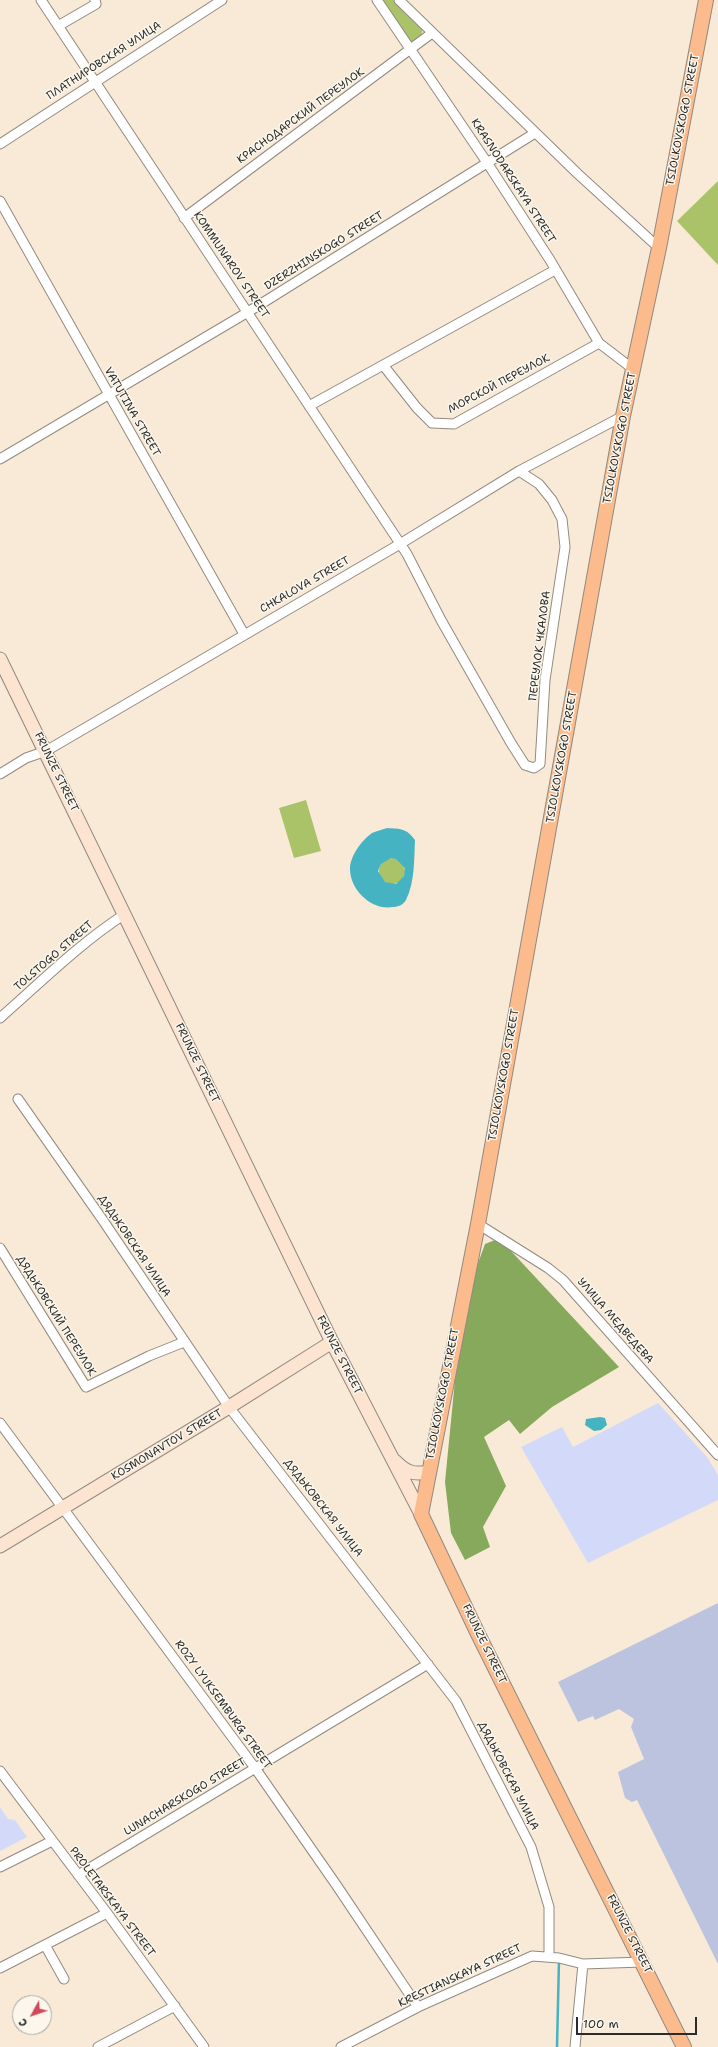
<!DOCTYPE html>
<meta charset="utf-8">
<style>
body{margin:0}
#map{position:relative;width:718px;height:2047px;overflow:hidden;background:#f8ead7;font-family:"Shantell Sans",sans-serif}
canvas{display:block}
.north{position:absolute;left:12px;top:1995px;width:40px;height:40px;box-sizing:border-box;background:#fbf7ec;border:1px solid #a8a59f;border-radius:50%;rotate:230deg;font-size:11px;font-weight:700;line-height:16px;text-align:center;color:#2b2b2b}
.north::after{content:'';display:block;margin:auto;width:14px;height:18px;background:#d1495b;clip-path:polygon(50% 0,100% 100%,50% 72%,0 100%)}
.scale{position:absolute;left:576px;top:2017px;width:121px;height:18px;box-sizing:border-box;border:2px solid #2b2b2b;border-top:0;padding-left:5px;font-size:12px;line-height:14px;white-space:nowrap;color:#2b2b2b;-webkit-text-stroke:3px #fbf7ec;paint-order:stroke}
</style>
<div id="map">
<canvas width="718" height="2047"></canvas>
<div class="north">С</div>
<div class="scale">100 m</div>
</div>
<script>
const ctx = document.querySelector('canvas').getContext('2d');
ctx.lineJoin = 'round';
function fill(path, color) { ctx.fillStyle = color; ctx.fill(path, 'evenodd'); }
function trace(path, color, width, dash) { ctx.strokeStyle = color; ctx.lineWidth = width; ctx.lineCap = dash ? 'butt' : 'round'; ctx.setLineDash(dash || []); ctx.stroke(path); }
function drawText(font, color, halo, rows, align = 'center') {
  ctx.font = font + ' "Shantell Sans",sans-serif'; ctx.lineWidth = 3; ctx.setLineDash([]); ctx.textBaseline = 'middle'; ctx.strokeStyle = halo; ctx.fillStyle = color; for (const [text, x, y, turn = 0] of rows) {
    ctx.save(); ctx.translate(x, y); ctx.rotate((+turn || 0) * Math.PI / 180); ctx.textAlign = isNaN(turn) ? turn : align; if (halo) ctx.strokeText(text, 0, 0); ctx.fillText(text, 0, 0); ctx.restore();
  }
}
fill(new Path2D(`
 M658,1403L707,1457L718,1475V1500L588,1563L521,1447L562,1427L573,1447Z
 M0,1807L8,1819L15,1820L27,1837L0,1851Z`), '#d3d9f9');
fill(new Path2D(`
 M718,1603V1964L637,1800L632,1802L625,1798L618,1772L644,1759L631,1727L634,1719L619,1709L595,1720L593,1716L578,1722L558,1682Z`), '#bcc3de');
fill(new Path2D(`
 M381,0H396L424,26L420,39L411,45Z
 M718,181V265L677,221Z
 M306,800L321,851L294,858L279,808Z
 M379 871a13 13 0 1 1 26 0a13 13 0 1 1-26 0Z`), '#aac368');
fill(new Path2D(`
 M495,1240L511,1251L619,1367L552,1407L520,1434L509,1420L484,1437L506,1486L483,1527L490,1547L465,1560L451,1533L445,1482L455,1380L477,1266L485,1244Z`), '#87a95c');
fill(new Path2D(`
 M387,828C401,829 406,828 415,840C414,859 415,882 406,900C403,905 398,907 393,907C372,911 350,890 350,869C350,856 362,840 372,833C376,831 382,830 387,828ZM391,858L396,859L405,868L404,876L396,884L385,882L378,871L381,864Z
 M600,1417L605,1418L607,1425L601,1430L594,1431L585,1425L586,1419Z`), '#45b3c1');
trace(new Path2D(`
 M557,2047L559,1960`), '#45b3c1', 2.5);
const street = new Path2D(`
 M41,0L407,554L441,620L511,743L525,765L534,768L540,764L545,680L565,547L562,519L552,500L539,484L519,471
 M377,0L488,164L550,260L599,343L633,369
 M399,0L578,174L659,248
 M58,26L96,4L95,0
 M0,144L222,0
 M0,201L244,634
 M184,218L432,33
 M383,365L417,408L432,423L454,424L599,343
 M309,406L555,270
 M0,459L248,312L535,133
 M0,774L26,758L46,751L400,544L519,471L623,416
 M0,1018C40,983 80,943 125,914
 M18,1099L102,1219L229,1407L456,1701L531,1847L549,1907V1957
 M478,1224L548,1268L563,1280L718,1455
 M0,1248L86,1387L149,1356L184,1342
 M0,1423L255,1768L337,1886L418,2007
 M0,1771L107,1913L204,2047
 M0,1867L52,1841
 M78,1875L428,1664
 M45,1945L64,1979
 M0,1968L107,1913
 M98,2047L175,2006
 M341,2047L418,2007L532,1956L559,1958L583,1964L643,1962
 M575,2047L583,1964`);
const secondary = new Path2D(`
 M0,659L332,1342L421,1514
 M395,1461C406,1472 413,1475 428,1472
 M0,1546L229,1407L332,1342`);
const primary = new Path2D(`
 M684,2047L478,1634L421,1514L478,1224L623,416L659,248L706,0`);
trace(street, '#928a81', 11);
trace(secondary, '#928a81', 15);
trace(primary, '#928a81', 16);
trace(street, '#fff', 9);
trace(secondary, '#fde4d1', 13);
trace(primary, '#fbbb8c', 14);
drawText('11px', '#2b2b2b', '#fbf7ec', [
 ["ПЛАТНИРОВСКАЯ УЛИЦА",104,61,-33],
 ["КРАСНОДАРСКИЙ ПЕРЕУЛОК",301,116,-36],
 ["TSIOLKOVSKOGO STREET",683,120,-79],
 ["KRASNODARSKAYA STREET",513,181,57],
 ["DZERZHINSKOGO STREET",324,251,-32],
 ["KOMMUNAROV STREET",231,265,56],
 ["МОРСКОЙ ПЕРЕУЛОК",499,384,-28],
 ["VATUTINA STREET",132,412,60],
 ["TSIOLKOVSKOGO STREET",620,438,-79],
 ["CHKALOVA STREET",305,585,-30],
 ["ПЕРЕУЛОК ЧКАЛОВА",540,646,-83],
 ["TSIOLKOVSKOGO STREET",562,757,-80],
 ["FRUNZE STREET",56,772,64],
 ["TOLSTOGO STREET",54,956,-41],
 ["FRUNZE STREET",197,1063,64],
 ["TSIOLKOVSKOGO STREET",504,1075,-80],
 ["ДЯДЬКОВСКАЯ УЛИЦА",134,1246,56],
 ["ДЯДЬКОВСКИЙ ПЕРЕУЛОК",56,1316,58],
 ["УЛИЦА МЕДВЕДЕВА",615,1321,49],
 ["FRUNZE STREET",339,1355,63],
 ["TSIOLKOVSKOGO STREET",443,1394,-79],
 ["KOSMONAVTOV STREET",167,1445,-31],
 ["ДЯДЬКОВСКАЯ УЛИЦА",323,1508,52],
 ["FRUNZE STREET",484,1644,64],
 ["ROZY LYUKSEMBURG STREET",223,1705,54],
 ["ДЯДЬКОВСКАЯ УЛИЦА",508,1776,63],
 ["LUNACHARSKOGO STREET",185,1797,-31],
 ["PROLETARSKAYA STREET",112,1902,53],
 ["FRUNZE STREET",629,1934,63],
 ["KRESTIANSKAYA STREET",460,1976,-25]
]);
</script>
